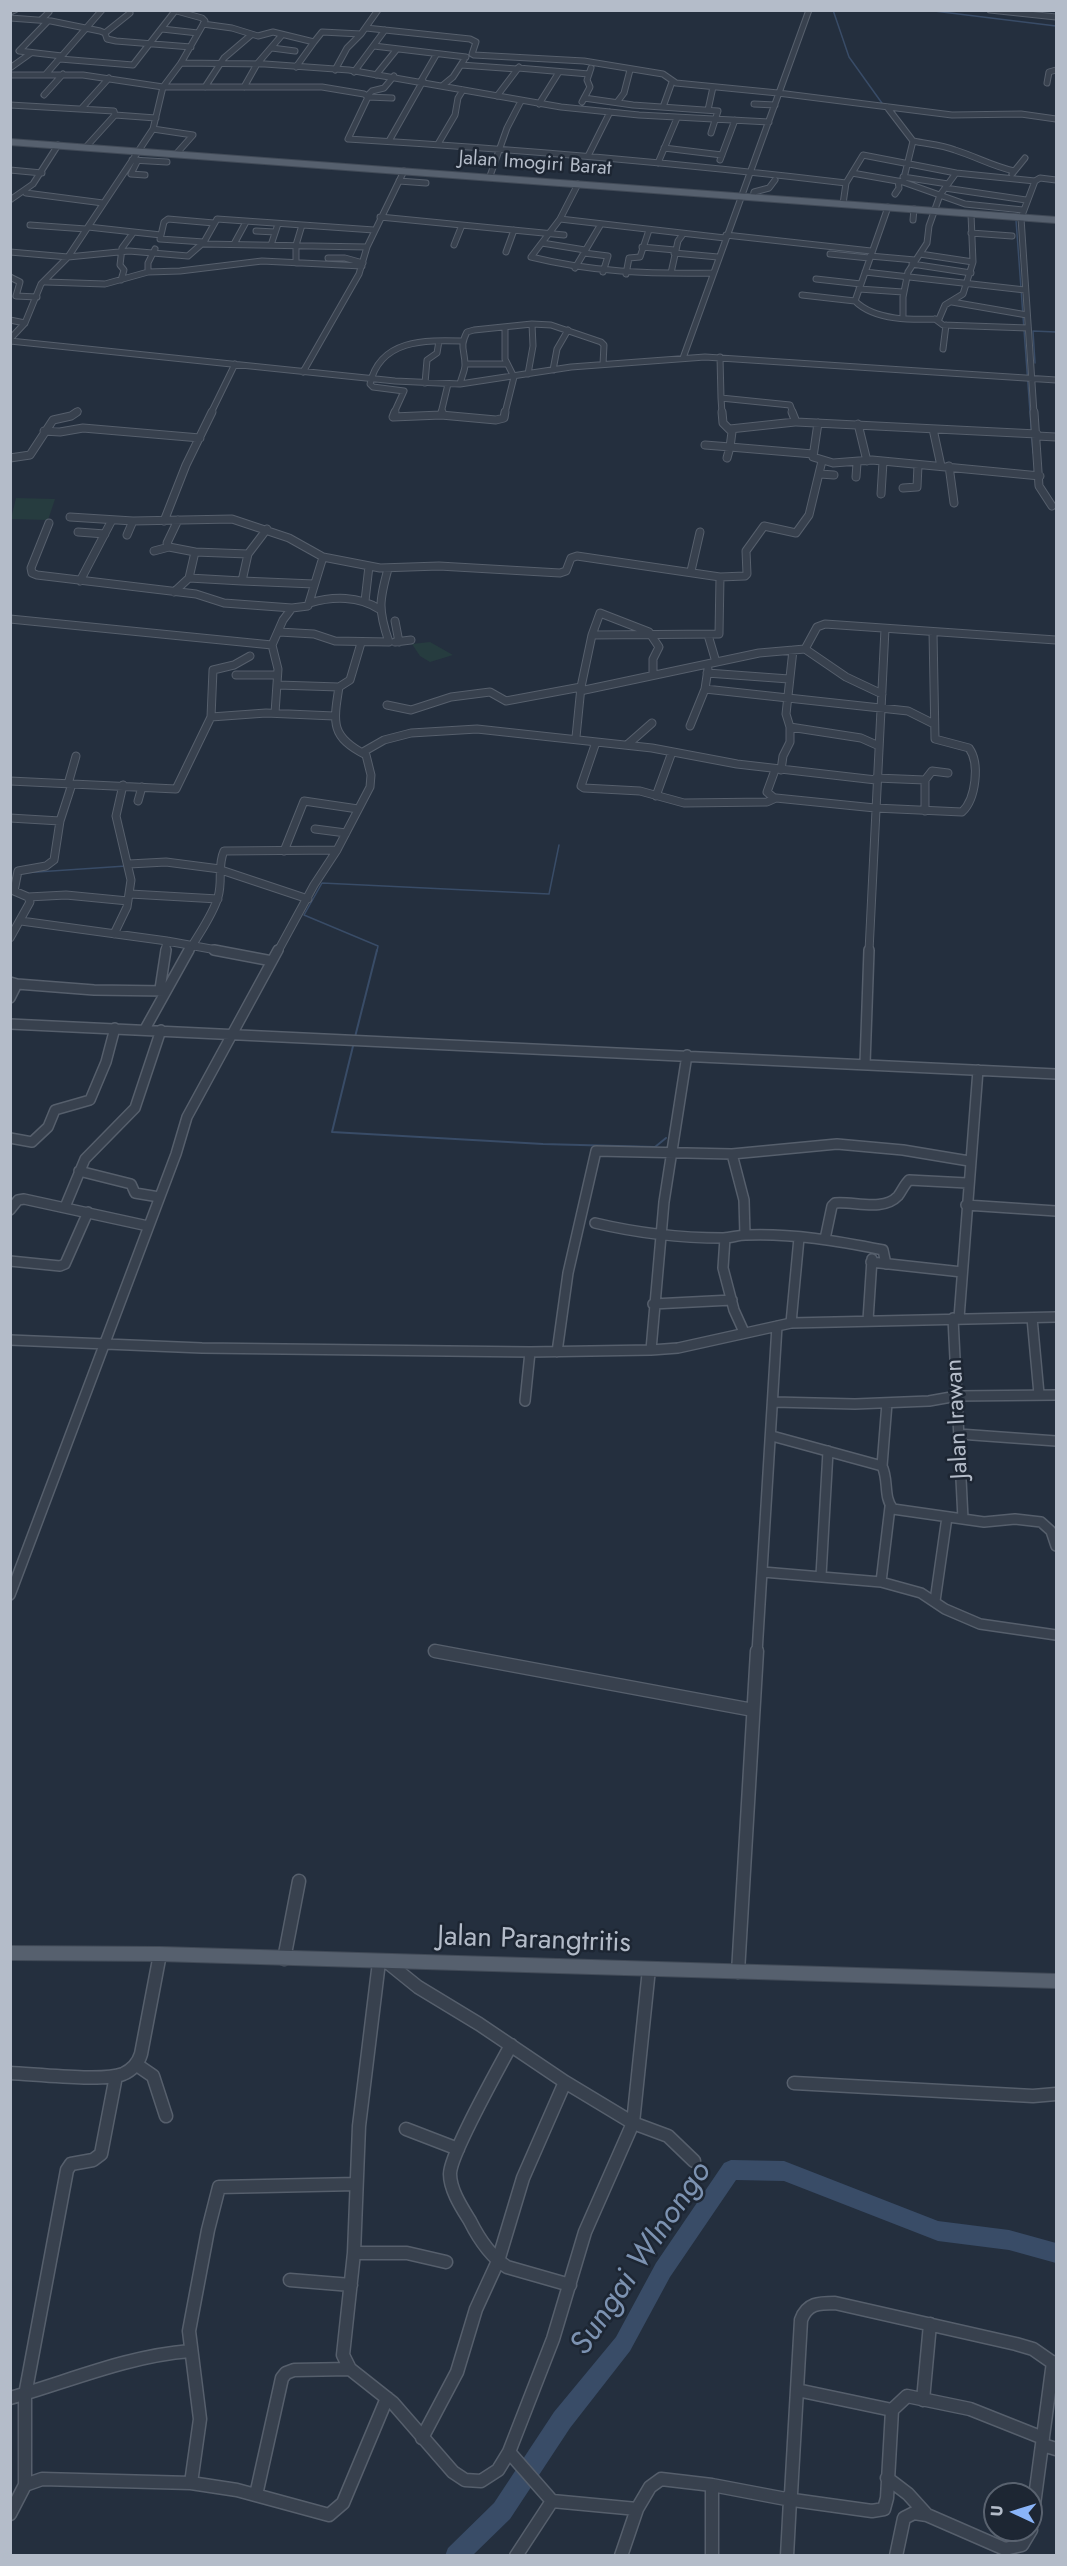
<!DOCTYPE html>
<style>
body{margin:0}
#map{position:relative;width:1067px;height:2566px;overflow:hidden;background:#242f3e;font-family:Jost,sans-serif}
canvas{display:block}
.frame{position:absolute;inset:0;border:12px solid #b4bcc9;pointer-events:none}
.north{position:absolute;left:983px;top:2482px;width:60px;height:60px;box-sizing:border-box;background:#1d2633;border:2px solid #59626f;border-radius:50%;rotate:274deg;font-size:16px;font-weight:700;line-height:24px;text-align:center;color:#b4bcc9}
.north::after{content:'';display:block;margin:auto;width:21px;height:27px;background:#8ab4f8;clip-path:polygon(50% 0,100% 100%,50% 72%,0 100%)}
</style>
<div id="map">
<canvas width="1067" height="2566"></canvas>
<div class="frame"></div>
<div class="north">U</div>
</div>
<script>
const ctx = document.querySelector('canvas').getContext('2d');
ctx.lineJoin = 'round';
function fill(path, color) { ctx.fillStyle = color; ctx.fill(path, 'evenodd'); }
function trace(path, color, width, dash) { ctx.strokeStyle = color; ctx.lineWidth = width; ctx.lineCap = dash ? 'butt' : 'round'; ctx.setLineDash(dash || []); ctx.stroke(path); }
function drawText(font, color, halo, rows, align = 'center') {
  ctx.font = font + ' Jost,sans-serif'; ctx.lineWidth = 5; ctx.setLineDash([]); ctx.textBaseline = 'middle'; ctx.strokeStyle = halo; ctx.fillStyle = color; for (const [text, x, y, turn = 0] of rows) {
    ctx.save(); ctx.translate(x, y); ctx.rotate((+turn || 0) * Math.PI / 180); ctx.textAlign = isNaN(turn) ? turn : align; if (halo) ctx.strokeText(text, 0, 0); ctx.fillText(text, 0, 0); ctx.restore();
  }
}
fill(new Path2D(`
 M16,498L55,499L48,520L11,519Z
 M430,642L453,655L430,662L420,656L412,644Z`), '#263c3f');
trace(new Path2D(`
 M833,10L849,57L884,106
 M926,10L1056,26
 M900,181L905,164
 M1016,220L1033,453
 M1035,363L1033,331L1056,332
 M22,873L126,866
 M377,951L378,946L304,915L322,883L549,894L559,845`), '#394c67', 1.5);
trace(new Path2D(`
 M355,1037L377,950
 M354,1042L332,1132L543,1144L655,1147L666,1138`), '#394c67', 2);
fill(new Path2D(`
 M731,2160L784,2161L938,2221L1009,2230L1056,2243V2263L1009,2250L938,2241L784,2181L736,2180L670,2277L630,2351L570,2428L510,2519L472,2556H445L448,2548L494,2503L554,2412L616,2337L656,2263L724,2163Z`), '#394c67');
const minorFar3 = new Path2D(`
 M990,10L1056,17
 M10,12L15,10
 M10,18L51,21L100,31L105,33L107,39L116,41L191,47
 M41,20L49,12
 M48,21L19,51L62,56
 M203,24L232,28L258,36L273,32L314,42L322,32L361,34L378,10
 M366,28L470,39L476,42L472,54L474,55L584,61L663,74L676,83L778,93L952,115L1021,114L1056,119
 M162,29L198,33
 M105,33L130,13
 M374,46L466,57
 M272,48L295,51
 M60,59L133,65L175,11
 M181,63L265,64L349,70L561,107L639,115L769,122
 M461,65L517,69
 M296,67L314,42
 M10,68L31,53
 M518,68L589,74
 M335,70L347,48L361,34
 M354,72L385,30
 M46,74L102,10
 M10,75H83L163,87H322L364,94L368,97L392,98
 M376,75L397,49
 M421,81L436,55
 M1047,83L1049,72L1056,70
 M442,86L453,77L464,60
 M205,87L224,58L251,35
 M244,87L257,64L282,35
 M44,95L63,74
 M368,95L372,91L384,88L394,76
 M497,96L519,67
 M368,97L348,139C515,149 680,163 846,183
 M584,98L633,105L718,111L711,133
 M618,101L624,93L630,70
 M582,102L590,87L587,80L591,68
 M539,104L559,72
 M754,104L775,105
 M10,105L114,111L115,115L86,147
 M663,107L672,82
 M887,107L913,141L903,182
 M81,109L109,78
 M708,110L713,87
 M115,115L156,118
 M153,129L193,135L177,153
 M389,141L423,81
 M913,141C927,144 942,145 955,150C977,157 992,166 1014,171
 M438,144L455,115L458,98L463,90
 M664,148L722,155
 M588,156L610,112
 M132,160L167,162
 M138,160L131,174L145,175
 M720,160L735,120
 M658,163L677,118
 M10,170L42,173
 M852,173L903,182L965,204L1023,210
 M956,173L1035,181
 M1012,174L1025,158
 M490,176L507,128L521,101
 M903,177L948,184
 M399,181L426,183
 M945,188L1026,200
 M26,193L103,203
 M895,194L899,188L898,181
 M753,197L754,192L769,188L775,180
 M10,200L33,184L58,145
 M843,204L846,183L863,155L956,173L940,195L929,226L927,243L908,272L903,297V316
 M888,207L855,301C875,321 913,320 939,319L945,305L963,294L973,262L971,214
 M380,217L564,235
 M560,219L578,184
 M913,220L914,209
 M30,225L86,229
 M88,227L161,235L164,222L168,219L214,223
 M256,231L275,232
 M971,233L1012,236
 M726,235L871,251
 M160,239L204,242
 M542,243L585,250
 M203,244L367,247
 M234,244L246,222
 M271,245L278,224
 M454,245L462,225
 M642,247L675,250
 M10,252L68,257L129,251L188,256L204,242L217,219L374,230
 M506,252L514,230
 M584,253L608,256L603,272
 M674,253L718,257
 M830,254L869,258
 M920,254L973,262
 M870,256L915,260
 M328,258H345L363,263
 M296,263V245L302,225
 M912,264L971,273
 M575,268L601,224
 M148,272V263L155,249
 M865,272L1025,290
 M671,273L678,241L683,234
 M712,273C650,274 591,272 531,257L560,219L725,238
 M626,274L629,258L640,257L649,230
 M10,277L20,282L16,296L37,297
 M816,279L861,284
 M121,280L124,270L120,265L122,248L133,233
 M46,282L105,284L148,272L180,271L262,261L362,266
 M859,289L903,292
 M802,295L855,301
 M952,302L1027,315
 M935,319L943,325L1028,328
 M10,320L25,323
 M505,327V359L514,377L505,413
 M10,339L25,323L41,284L68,257L153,129L163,87L181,63L205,21L202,18L173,10
 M10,341L395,381L460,384L571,367L705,357L1056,380
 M943,349L946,325
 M720,357L721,398L790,405L793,413
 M683,358L809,10
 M465,364H506
 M553,370L557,349L568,330
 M303,372L359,274L367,247L404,171
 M528,374L533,346L532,324
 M425,383L427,360L437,353L439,341
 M460,384C461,378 465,371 465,365C465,350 459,347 467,332L474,330L532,324L551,325L601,342L604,345L603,364
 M721,398L722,413
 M75,413L78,411
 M211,413L235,364
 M394,413L404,391L373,387L370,384C380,339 425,340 462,341
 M441,413L448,384
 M1034,413L1021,218L1035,181L1040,178L1056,180`);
const minorFar2 = new Path2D(`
 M395,412L393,417L441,415L496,420L504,418L505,412
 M722,412L723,423L732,432L730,447L813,454
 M792,412L796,422L1037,434
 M1034,412L1039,486L1052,506
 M441,415L442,412
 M818,423L813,457L833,463L872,460L1040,476
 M858,424L867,461
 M730,429L795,422
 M933,429L941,466
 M44,431L60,432L83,428L200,438
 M1037,436L1056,437
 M705,445L730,447L727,458
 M10,458L30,455L53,420L71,416L77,412
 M949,466L954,503
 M820,474L834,475
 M856,477L857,463
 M903,488L917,487L918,465
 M881,494L883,462
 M70,517L133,521
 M178,520L167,543L169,547L195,552L248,554
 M164,521L186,465L212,412
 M49,523L31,568L32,573L37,575L196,594L224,603L292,608
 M267,529L248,554L242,581L314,584
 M78,532L105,534
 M127,535L133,521L232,519L289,538L323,557L380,568L439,566L560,573L566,571L571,558L577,556L720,577L745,576L747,574L746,551L764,526L796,533L809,515L822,461
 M154,551L169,547
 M691,571L700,532
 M189,578L195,552
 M80,581L112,520
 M174,592L189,578L242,581
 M365,601L369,566
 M310,603C333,596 359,596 379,609
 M10,619L272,645
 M395,621L399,642
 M279,632L314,634L335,641L389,642C378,610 379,601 388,569
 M592,635L600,613L649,632L659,647L653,659V674
 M708,635L716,662
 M395,642L411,640
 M272,645L283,620L292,608L308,606L323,557
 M272,645L278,669L275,713
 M805,649L846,677L882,694
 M707,673L789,679
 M236,675H277
 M339,687L350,680L361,643
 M705,689L908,711L934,724
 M580,691L759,653L805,649L817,627L825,624L1056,640
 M387,705L411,710L451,697L490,692L506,701L581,687
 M211,717L266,713L334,716
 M690,726L705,689L708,669
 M790,727L861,738L879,746
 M576,737L581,687L592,635L719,634L720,577
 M596,742L581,786L584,788L640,791L684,803L767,802L776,798L875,808L962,812C976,799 980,763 969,748L935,739L933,632
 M627,745L652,723
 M363,752L384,740L411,733L477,729L652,748L737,764L876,780
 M781,770L783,756L790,742V727L786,714L793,650
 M876,778L925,780L932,771L948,773
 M925,780V811
 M10,781L176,789L211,717L213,670L234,665L250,656
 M68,784L76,756
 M656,796L672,752
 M774,798L767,792L775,770
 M138,801L142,787
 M10,818L60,821
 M315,829L346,833
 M284,851L304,801L358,809
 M129,864L166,862L220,869
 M221,870L308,899
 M130,894L218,899
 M28,897L66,895L128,901
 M21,921L167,941L222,951
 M114,934L127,907L131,880L116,816L123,785
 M10,938L30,902L28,897L14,891L18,871L46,866L54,860L60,821L72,784
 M165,951L167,941
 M189,951C198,935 213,915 218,897C223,881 217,866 224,851L337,850
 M278,951L314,885L337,850L370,787L371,775L366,755C331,737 333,724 339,687L278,685
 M869,951L885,629`);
const minorFar1 = new Path2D(`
 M214,950L272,961
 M10,982L17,984L10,998
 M17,984L94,990L166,991
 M160,989L166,950
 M10,1024L1056,1074
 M145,1029L189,950
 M865,1064L869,950
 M10,1138L32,1142L48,1127L55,1110L90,1100L106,1062L115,1028
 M732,1154L744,1200L745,1235
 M79,1171L131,1184L135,1193L159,1197
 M966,1205L1056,1211
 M65,1207L85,1159L135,1108L161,1030
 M10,1210L18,1200L24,1199L148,1226
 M595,1223C637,1233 680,1238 723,1238C731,1238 738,1235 746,1235C792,1233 838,1241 883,1250L886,1264
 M725,1238L723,1268L734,1310L744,1332
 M825,1239L832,1206L835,1203C854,1201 883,1212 898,1196C902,1191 904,1185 909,1180L967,1183
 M10,1261L60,1266L65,1264L88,1212
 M871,1262L962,1272
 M653,1304L732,1300
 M953,1318L963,1519
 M959,1318L978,1070
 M1032,1318L1039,1394
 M868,1320L872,1259
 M791,1323L799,1238
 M10,1340L202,1348L530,1352L651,1350L678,1348L791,1323L1056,1317
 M651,1350L664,1202L687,1055
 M557,1352L568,1273L596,1151L732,1154L837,1144L903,1150L969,1161
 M525,1401L530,1352
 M774,1402L855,1404L929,1401L957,1396L1056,1395
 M959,1434L1056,1441
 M772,1436L882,1466C889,1480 883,1497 893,1509L984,1522L1015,1519L1041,1522L1051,1531L1056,1546
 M882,1466L887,1403
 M763,1572L881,1582L921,1593L945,1609L980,1624L1056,1635
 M821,1576L828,1451
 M881,1582L890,1507
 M10,1595L176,1154L187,1117L278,950
 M935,1601L947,1517
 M434,1651L443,1653
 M757,1653L777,1326`);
const minor = new Path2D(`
 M435,1651L753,1710
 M284,1959L299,1881
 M379,1962L359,2126L354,2253L343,2355L350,2369L393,2403L453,2472L465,2480L481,2481L498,2470L509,2452L553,2339L585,2232L633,2123L649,1969
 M387,1962L418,1987L479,2024L565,2082L633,2123L668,2136L694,2161
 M738,1972L757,1651
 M511,2045C499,2068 450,2154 450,2174C450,2190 462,2208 470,2221C479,2239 490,2256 507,2267L570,2285
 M137,2065L153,2076L166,2116
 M10,2073C35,2074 103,2082 123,2074C132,2070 138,2064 141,2054L160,1954
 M794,2083L1033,2096L1056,2094
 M406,2129L458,2149
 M354,2253H407L446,2262
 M290,2280L351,2285
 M797,2390L892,2410
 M10,2398C70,2381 127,2356 190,2351
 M923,2400L930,2324
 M422,2438L457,2372L476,2309L498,2261L523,2178L565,2082
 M1043,2445L1056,2449
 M509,2452L552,2501L637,2509L650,2487L661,2479L712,2485L786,2499L791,2494L801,2320C807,2303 819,2303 835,2303L1016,2344L1033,2349L1056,2365
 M887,2478L908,2494L927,2515
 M191,2483L200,2419L189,2331L208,2230L219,2187L356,2184
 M25,2485V2395L67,2170L71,2164L93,2160L101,2154L116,2076
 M712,2485V2556
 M256,2495L282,2378L286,2373L294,2370L350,2369
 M786,2499L872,2511L884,2509L887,2498L892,2410L907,2396L970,2409L1043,2438
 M10,2514L25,2485L42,2479L191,2483L237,2490L329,2515L343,2503L387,2398
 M1031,2527L1053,2362
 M516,2556L552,2501
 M621,2556L637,2509
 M787,2556L790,2500
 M896,2556L904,2518L914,2513L927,2515L1005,2549L1022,2545L1031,2530`);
const majorFar1 = new Path2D(`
 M10,142L1056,220`);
const major = new Path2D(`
 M10,1953L160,1954L1056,1981`);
trace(minorFar3, '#565f6c', 7);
trace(minorFar2, '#565f6c', 9);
trace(minorFar1, '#565f6c', 12);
trace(minor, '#565f6c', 15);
trace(majorFar1, '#414a57', 8);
trace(major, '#414a57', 16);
trace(minorFar3, '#38414e', 5);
trace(minorFar2, '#38414e', 7);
trace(minorFar1, '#38414e', 9);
trace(minor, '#38414e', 12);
trace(majorFar1, '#56606e', 6);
trace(major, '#56606e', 14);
drawText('20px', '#b4bcc9', '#1d2633', [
 ["Jalan Imogiri Barat",535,164,4]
]);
drawText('24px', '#b4bcc9', '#1d2633', [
 ["Jalan Irawan",958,1419,-93]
]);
drawText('28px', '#b4bcc9', '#1d2633', [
 ["Jalan Parangtritis",534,1941,2]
]);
drawText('italic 32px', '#7c92b1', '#1d2633', [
 ["Sungai WInongo",642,2259,-56]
]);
</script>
